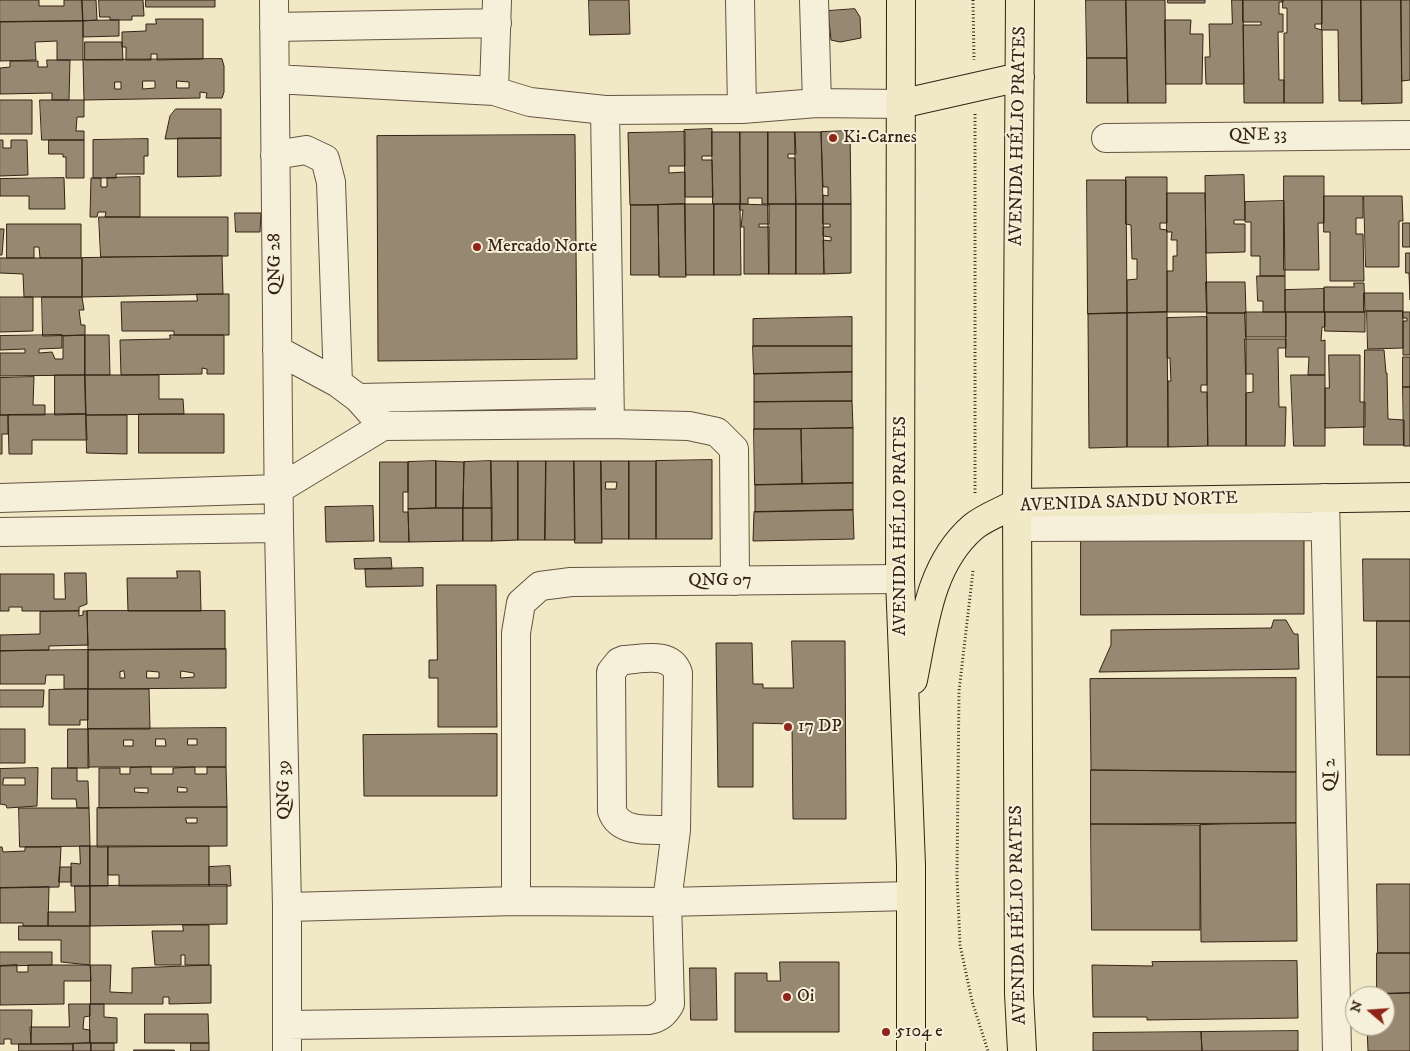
<!DOCTYPE html>
<meta charset="utf-8">
<style>
body{margin:0}
#map{position:relative;width:1410px;height:1051px;overflow:hidden;background:#f1e8c6;font-family:"IM FELL DW Pica",serif}
canvas{display:block}
.north{position:absolute;left:1345px;top:986px;width:50px;height:50px;box-sizing:border-box;background:#f6f0da;border:1px solid #a99e8b;border-radius:50%;rotate:288deg;font-size:14px;font-weight:700;line-height:20px;text-align:center;color:#362215}
.north::after{content:'';display:block;margin:auto;width:18px;height:22px;background:#8f2418;clip-path:polygon(50% 0,100% 100%,50% 72%,0 100%)}
</style>
<div id="map">
<canvas width="1410" height="1051"></canvas>
<div class="north">N</div>
</div>
<script>
const ctx = document.querySelector('canvas').getContext('2d');
ctx.lineJoin = 'round';
function fill(path, color) { ctx.fillStyle = color; ctx.fill(path, 'evenodd'); }
function trace(path, color, width, dash) { ctx.strokeStyle = color; ctx.lineWidth = width; ctx.lineCap = dash ? 'butt' : 'round'; ctx.setLineDash(dash || []); ctx.stroke(path); }
function drawText(font, color, halo, rows, align = 'center') {
  ctx.font = font + ' "IM FELL DW Pica",serif'; ctx.lineWidth = 4; ctx.setLineDash([]); ctx.textBaseline = 'middle'; ctx.strokeStyle = halo; ctx.fillStyle = color; for (const [text, x, y, turn = 0] of rows) {
    ctx.save(); ctx.translate(x, y); ctx.rotate((+turn || 0) * Math.PI / 180); ctx.textAlign = isNaN(turn) ? turn : align; if (halo) ctx.strokeText(text, 0, 0); ctx.fillText(text, 0, 0); ctx.restore();
  }
}
const building = new Path2D(`
 M0,0H39V6H64V0H82L83,21L0,22Z
 M82,0H96L97,20L83,21Z
 M99,0H143L144,16H132V20H110V17H100Z
 M146,0H215V7H146Z
 M589,0H629L630,34L590,35Z
 M1086,0H1126L1127,58H1087Z
 M1126,0H1165L1166,103H1128Z
 M1168,0H1205V3H1168Z
 M1232,0H1243L1244,84H1206L1205,57H1210L1209,24H1232Z
 M1243,0H1283V2H1279V14H1283V32H1278L1279,80H1284V103H1244L1243,25H1261V22H1243Z
 M1283,0H1322V24H1315V28L1322,30L1323,103H1284V33H1287V8H1283Z
 M1322,0H1361L1362,101H1339L1338,30H1322Z
 M1361,0H1401L1402,103L1362,104Z
 M1401,0H1410V80L1402,81Z
 M855,9L860,17L861,38L840,42L831,40L828,11Z
 M156,19H203V59L157,60V54H151V60H126V47H122V32L146,31V24H156Z
 M110,20H119V36L83,37V21Z
 M1165,20H1191L1190,34H1203L1202,84H1166Z
 M83,21V60H57V41L35,42L36,60L0,61V22Z
 M85,42H122L123,60H85Z
 M1087,58H1127L1128,103H1087Z
 M222,59L224,66V92L222,98H206L207,93L200,92V98L84,100L83,60ZM143,81H155V88L143,89ZM177,81L189,82V88H177ZM115,82H121V89H115Z
 M47,60H70L69,100H52V93L0,94V68L10,67V61H38V67H47Z
 M0,100H32V134H0Z
 M40,100H84V117H77L76,131H84V140H42Z
 M176,109H221V138L165,139L170,116Z
 M712,129V156H702V160H712L713,197H685L684,130Z
 M850,131L851,204H823V195L828,196V187H823L821,132Z
 M685,132V166H669V173L685,172V204L630,205L628,133Z
 M712,132H740V204H713Z
 M740,132H768V204H762V198H748V204H741Z
 M768,132H795L796,154H788V158H795L796,204H768Z
 M795,132H821L823,204H796Z
 M575,135L577,359L378,361L377,136Z
 M178,138H221V176L178,177Z
 M148,139V156H144V174H116V178H93V140Z
 M0,140H3V148H11V140H27L28,175L0,176Z
 M49,140H84V178H66V157H63V154H49Z
 M1244,175L1245,220H1234V224H1245V252L1206,253L1205,176Z
 M1284,176H1324V223H1318L1319,270H1284Z
 M140,177V217H105L106,212H98L97,217H90L91,178H101V187H107V178Z
 M1126,177H1167V223H1160V229L1167,230V312L1127,313V280L1137,279V259H1132L1131,225L1126,224Z
 M64,178L65,209H29V196H0V179Z
 M1087,180H1126L1127,313L1088,314Z
 M1167,193H1205L1207,312H1167V271H1173V256H1177V240H1171L1172,232H1167Z
 M1324,196H1363V218H1356V234H1363L1364,281H1330V232H1324Z
 M1364,196H1402L1403,221H1399V267H1366Z
 M1284,201L1285,276H1260V256H1251V222H1245V202Z
 M685,204H714V275H686Z
 M685,204L686,277H659L658,205Z
 M714,204H740L741,275H714Z
 M740,204L769,205V224H759V227H769V274H744V227H741L743,210H740Z
 M768,204H796V274H769Z
 M796,204H823L824,274H796Z
 M823,204H851V273L824,274L823,240L831,241V237L823,236V227H830V224H823Z
 M631,205H658L659,275H631Z
 M235,213H261L260,232H236Z
 M99,217H228V256L101,257Z
 M1403,223H1410V247H1403Z
 M7,224H81V258H40L39,247H34V258H7Z
 M0,229H4L2,255H0Z
 M1406,253H1410V300L1409,273H1406Z
 M222,256L223,294L82,297V258Z
 M0,258H82V297H24L23,274L0,273Z
 M1257,276H1285V312H1263V301H1258Z
 M1206,282H1245L1246,313H1207Z
 M1354,283H1364L1365,312H1324V287H1354Z
 M1324,289V312H1285V290Z
 M1364,293H1403V311H1364Z
 M197,294H229V335H174V331H122L121,302L197,301Z
 M0,297H33V331L0,332Z
 M42,297H82L84,310H79L81,325H85V335L43,336Z
 M1367,311H1403V348L1368,349Z
 M1167,312L1168,447H1127V313Z
 M1245,312H1286V337H1246Z
 M1286,312H1325V327H1322L1321,341L1325,340V375H1308L1309,357H1286Z
 M1325,312H1365V332L1325,331Z
 M1403,312H1410V355H1403V321H1407V318H1403Z
 M1127,313V447L1089,448L1088,314Z
 M1207,313H1246V446H1208Z
 M852,317V346H753V319Z
 M1207,317V385H1201V392H1207L1208,446L1168,447V381H1171L1170,358H1167V318Z
 M62,335V348L39,349V353L52,352L55,359H63V336L85,335V375L0,376V353H25V349L0,350V336Z
 M85,335H109L110,375H85Z
 M170,335H224V374H207V369L202,368V374L121,375L120,340L170,339Z
 M1245,339H1286V348H1278L1279,407H1286L1285,446H1246V393L1253,392V374H1246Z
 M753,346H852V372L754,374Z
 M1365,350H1384L1386,373H1387L1388,419L1404,420V445H1364Z
 M1329,355H1360V402H1365V427L1325,428V388H1329Z
 M1403,357H1410V387H1403Z
 M852,372V401L754,402V374Z
 M55,375H85L86,414L55,415Z
 M85,375H159V399H183L184,414L86,415Z
 M1291,375H1325V446H1294Z
 M34,377L33,405H45V415H0V378Z
 M1403,387H1410V446H1404Z
 M815,401H852L853,428L754,429V402Z
 M86,414L87,440H32V454H9L8,415Z
 M139,414H224V453H139Z
 M0,415H8V434H2V454H0Z
 M86,415H127V454L87,453Z
 M853,428V483L802,484L801,429Z
 M754,429H801L802,484L755,485Z
 M712,460V539H656V461Z
 M436,461L464,462L463,508H436Z
 M436,461V508L408,509V462Z
 M491,461H518V540L492,541Z
 M491,461L492,508H463L464,462Z
 M518,461H546L545,540H518Z
 M546,461H574L575,540H545Z
 M574,461H601L602,543H575Z
 M601,461H629V539H602ZM606,482H617L616,489H606Z
 M629,461H656V539H629Z
 M380,462H408V492H403V512H408L409,542H380Z
 M853,483V510L755,512V485Z
 M373,506L374,541L326,542L325,507Z
 M436,508H463V541L409,542L408,509Z
 M463,508H492V541H463Z
 M853,510L854,539L753,541L754,512Z
 M1081,537H1304V614L1081,615Z
 M391,558L392,569H355L354,559Z
 M1363,559H1410V621H1364Z
 M423,568V586L366,587L365,569Z
 M177,571H200L201,611H128L127,578H177Z
 M65,573H86L87,604L79,607V611H22V607H9V611H0V574H54V599H65Z
 M437,585H496L497,727H438V678H429V660H437Z
 M79,611V616L83,615V611H87L88,645L49,646V650L0,651V635L40,634V612Z
 M225,611V649L88,650L87,611Z
 M1274,620H1286L1294,634H1298L1299,669L1099,672L1111,645V630L1271,628Z
 M1377,621H1410V677H1377Z
 M792,641H845L846,819H793L792,724L753,723V787H718L716,643H752L753,684H763V688H793Z
 M226,649V688L88,689V650ZM124,671L125,678H120V672ZM147,671L159,672V678H147ZM181,671L194,673V677L181,678Z
 M88,650V689H64V675H46L45,684H0V651Z
 M1377,677H1410V755H1377Z
 M1296,678V772L1091,770L1090,679Z
 M88,689V720H80V725H49V690Z
 M88,689H149L150,729H88Z
 M0,690H44L43,707H0Z
 M226,728V767H88V729ZM156,739H165L166,746H156ZM188,739H197V745H188ZM124,740H133V746H124Z
 M0,729H25V763H0Z
 M68,729H88L89,768H68Z
 M497,734V796H364L363,735Z
 M151,767V774H173V768L195,767V774H207V767H226L227,807L99,808V768H120V774H130V768ZM178,787L187,788V792H178ZM135,788H148V793L135,792Z
 M38,768L37,806L7,808L6,805L0,804V769ZM4,778H25V785H3Z
 M52,768H77V781H88L89,808H77L76,799H52Z
 M1091,770L1296,772V823L1091,824Z
 M184,807H227V846L97,847V808ZM186,818H197V823H187Z
 M19,808H89L90,846L20,847Z
 M1296,823L1297,941L1201,942L1200,825Z
 M1091,824L1200,825V930H1092Z
 M80,846H90V886H71V863L80,864Z
 M90,846H108V886H90Z
 M108,846H209V886H119V875H108Z
 M0,847H2L3,852L25,851V847H61L59,887L0,888Z
 M230,866L231,886H209V867Z
 M60,867H71V882H59Z
 M1377,884H1410V953H1378Z
 M227,885V924L90,926V886Z
 M75,886H90V926H48V912H75Z
 M49,887L48,926H23V923H0V888Z
 M183,925H209V965H185V955H181V965H155L152,931H183Z
 M19,926H90V965L61,962V940H19Z
 M0,952H52V965L0,966Z
 M1377,953H1410V993L1377,994Z
 M1297,961L1298,1018L1147,1020V1017H1093L1092,965L1153,966L1152,962Z
 M780,962H839V1032H735V973H767V981H780Z
 M17,965V972H28V965H90L91,981H64V1004L0,1005V966Z
 M91,965H111L110,992L132,993V968L211,965V1003L169,1004V997H163V1004H91Z
 M690,968H716L717,1020H691Z
 M1410,993V1051H1368L1367,1026H1385V996L1367,994Z
 M69,1004H90V1016L84,1017L83,1029L90,1030V1043L31,1044L30,1027H69Z
 M90,1004H104V1017L117,1018V1043H90Z
 M0,1010H32L31,1044H11V1039H4V1044H0Z
 M145,1014H208L209,1043H145Z
 M1298,1031V1051H1202L1201,1032Z
 M1201,1032L1202,1051H1093V1033Z
 M91,1043H114V1051H91Z
 M91,1043V1051H73V1044Z
 M191,1043H209V1051H191Z
 M19,1044H73V1051H19Z
 M134,1050H174L175,1051H134Z`);
fill(building, '#978971');
trace(building, '#362215', 1);
const minor = new Path2D(`
 M274,0L279,528L287,907V1051
 M740,0L742,109
 M814,0L817,103
 M274,27L497,23
 M275,79L494,91L530,102L605,110
 M494,91L497,0
 M1106,138L1410,135
 M275,155L306,150L325,159L331,182L338,383
 M358,398L609,393
 M610,424L605,110L742,109L817,103L900,104
 M383,426L610,424L689,426L717,432L734,449L735,581
 M0,498L279,489L383,426L358,398L338,383L277,350
 M1325,498L1337,1051
 M1018,527L1325,526
 M0,532L279,528
 M516,901V633L521,603L540,586L571,582L900,579
 M287,907L516,901L667,902L911,896
 M287,1025L649,1020C660,1018 665,1013 670,1004L667,902L676,830L678,673C671,651 642,659 624,660L619,662L611,672L612,811C620,835 654,829 676,830`);
const major = new Path2D(`
 M901,0L900,579L911,865V1051
 M1020,0L1017,503L1019,994L1022,1051
 M900,104L1020,77
 M913,680C924,626 929,565 973,527C985,517 1003,511 1017,503L1410,497`);
trace(minor, '#655441', 30);
trace(major, '#362215', 30);
trace(new Path2D(`
 M973,0L974,60
 M975,114V495
 M973,571L959,691L957,876L960,945L972,1001L988,1051`), '#362215', 3, [1, 2.5]);
trace(minor, '#f6f0da', 28);
trace(major, '#f1e8c6', 28);
for (const [x, y, r, color] of [
 [833,138,5,"#8f2418"],
 [477,247,5,"#8f2418"],
 [788,727,5,"#8f2418"],
 [787,997,5,"#8f2418"],
 [886,1032,5,"#8f2418"]
]) { const dot = new Path2D(); dot.arc(x, y, r, 0, 2 * Math.PI); ctx.fillStyle = color; ctx.fill(dot); trace(dot, '#f6f0da', 2); }
drawText('18px', '#362215', '#f6f0da', [
 ["AVENIDA HÉLIO PRATES",1019,136,-89],
 ["QNE 33",1258,136,-1],
 ["QNG 28",276,264,-91],
 ["AVENIDA SANDU NORTE",1129,503,-2],
 ["AVENIDA HÉLIO PRATES",901,526,-90],
 ["QNG 07",720,581],
 ["QI 2",1331,775,-91],
 ["QNG 39",285,790,-91],
 ["AVENIDA HÉLIO PRATES",1019,915,-91]
]);
drawText('18px', '#362215', '#f6f0da', [
 ["Ki-Carnes",843,138],
 ["Mercado Norte",487,247],
 ["17 DP",798,727],
 ["Oi",797,997],
 ["5104 e",896,1032]
], 'left');
</script>
